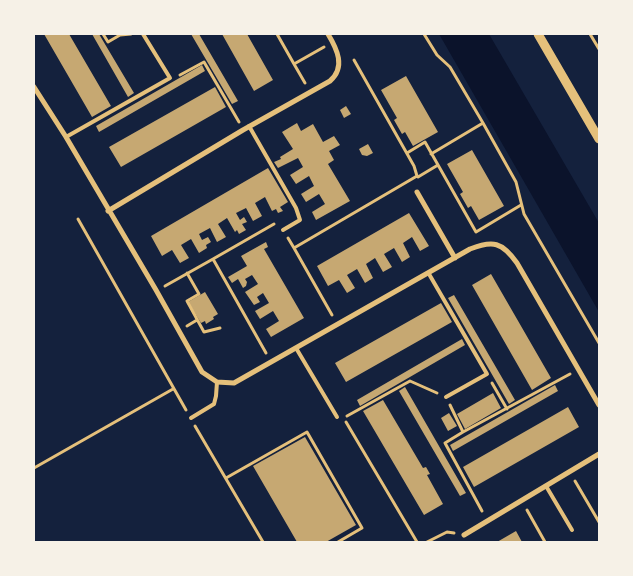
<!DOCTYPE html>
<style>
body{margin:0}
#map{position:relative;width:633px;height:576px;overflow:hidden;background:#14213d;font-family:"PT Sans Narrow",sans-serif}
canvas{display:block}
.frame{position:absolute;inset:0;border:35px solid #f6f1e7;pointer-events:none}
</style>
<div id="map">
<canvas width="633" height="576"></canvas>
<div class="frame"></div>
</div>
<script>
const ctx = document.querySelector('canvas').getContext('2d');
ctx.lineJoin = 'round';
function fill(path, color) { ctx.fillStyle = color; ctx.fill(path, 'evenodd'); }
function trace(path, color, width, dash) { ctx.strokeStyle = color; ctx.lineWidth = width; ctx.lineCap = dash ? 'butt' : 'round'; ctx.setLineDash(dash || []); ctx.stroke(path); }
fill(new Path2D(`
 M439,34H489L599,223V312Z`), '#0b132b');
fill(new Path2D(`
 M44,34H69L111,106L92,117Z
 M92,34H99L134,93L128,97Z
 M191,34H199L238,101L232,104Z
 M222,34H247L273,80L254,91Z
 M202,65L205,71L99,132L96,126Z
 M406,76L438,132L413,146L405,132L402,134L394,120L397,118L381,90Z
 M215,87L226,107L121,167L109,147Z
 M346,106L351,114L344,118L340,110Z
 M297,123L301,131L313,124L323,142L334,136L340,145L329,151L334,160L328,164L350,201L316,220L312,212L325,204L319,194L306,202L301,194L314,186L309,176L296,184L290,175L303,167L298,158L278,168L274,162L281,159L280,157L293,149L282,132Z
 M368,144L373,153L367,156L362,155L359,149Z
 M472,150L504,206L479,220L471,206L468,208L460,194L463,192L447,164Z
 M268,168L288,202L280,207L283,211L278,213L276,209L272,211L265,197L255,203L262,216L253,221L246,208L236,213L240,220L244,217L247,222L242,224L246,230L239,234L237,230L235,232L227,218L218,224L226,237L217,242L210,228L199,234L202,240L208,237L211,242L206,245L207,248L199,253L191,239L181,245L189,258L180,263L172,250L162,256L151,236Z
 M409,213L429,246L420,251L412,237L403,243L410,257L402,262L394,248L384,254L392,267L383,272L375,258L366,264L373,278L365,283L357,269L347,275L355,288L347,293L339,280L328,286L317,266Z
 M266,242L268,247L264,249L304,318L271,337L266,329L279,321L273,311L260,319L255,311L269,303L263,293L257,297L260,302L254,305L245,292L258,284L252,275L245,279L247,282L246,286L243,288L238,279L232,283L228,277L247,266L241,256Z
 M491,274L551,378L532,390L472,285Z
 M205,292L218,314L213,317L214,319L206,324L205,321L201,323L188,302Z
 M454,295L515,400L509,404L448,298Z
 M441,303L452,322L346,382L335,363Z
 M462,339L465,345L360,406L357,400Z
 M555,385L558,391L453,451L450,445Z
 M405,387L466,493L460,496L399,391Z
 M493,393L501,408L465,429L457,414Z
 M383,400L423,468L426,467L430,474L427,475L443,504L424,515L363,411Z
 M568,407L579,427L474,487L463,467Z
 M449,413L457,426L448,431L441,418Z
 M305,437L356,525L326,542H297L253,466Z
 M516,531L522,542H497Z`), '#c6a872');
trace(new Path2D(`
 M103,34L108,42L120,35L131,34
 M277,34L294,64L324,47
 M424,34L437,55L450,67L483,123
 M590,34L599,49
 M294,64L305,83
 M180,75L204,62L239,122
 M407,153L425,142L476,232L521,205
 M431,154L483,123L516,182L524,214L599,343
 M418,177L438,165
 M78,219L186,410
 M288,238L294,248L417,176L414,166L354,60
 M294,248L332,315
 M187,273L199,294L187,301L204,332L220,328
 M165,286L213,259
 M187,326L197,320
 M266,353L213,259L274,224
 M492,383L507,409
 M450,405L463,432L445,443L482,511
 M347,416L410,381L437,393
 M346,422L417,542
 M195,426L263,542
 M463,432L570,374
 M34,468L173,389
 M226,478L307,432L362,528L338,542
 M575,481L599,522
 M527,510L545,542
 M427,542L447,532L454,533`), '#e5c07b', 3);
trace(new Path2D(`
 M249,126L296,208L300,220L283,230
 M66,137L170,78L143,34
 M429,274L487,374L446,397
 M296,348L337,417
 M191,418L214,404L216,396L217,382
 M546,486L572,530`), '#e5c07b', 4);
trace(new Path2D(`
 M34,87L66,137L156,290L202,372L217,382L234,383L470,249C493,240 502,242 517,263L599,405
 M417,192L455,258
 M108,211L243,130L330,81C346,67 337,49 328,34
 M464,535L599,454`), '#e5c07b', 5);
trace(new Path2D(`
 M538,34L599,139`), '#e5c07b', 9);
</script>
